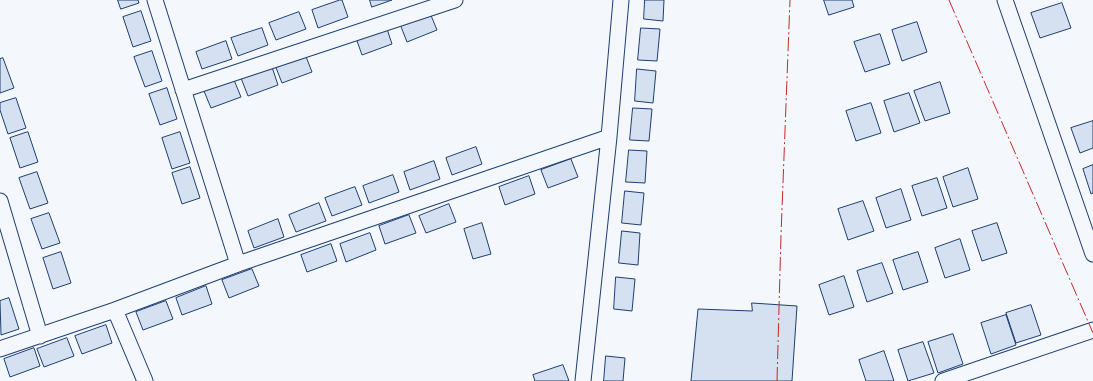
<!DOCTYPE html>
<style>
body{margin:0}
canvas{display:block;background:#f4f7fb}
</style>
<canvas width="1093" height="381"></canvas>
<script>
const ctx = document.querySelector('canvas').getContext('2d');
ctx.lineJoin = 'round';
function fill(path, color) { ctx.fillStyle = color; ctx.fill(path, 'evenodd'); }
function trace(path, color, width, dash) { ctx.strokeStyle = color; ctx.lineWidth = width; ctx.lineCap = dash ? 'butt' : 'round'; ctx.setLineDash(dash || []); ctx.stroke(path); }
const building = new Path2D(`
 M118,0H138L139,3L121,9Z
 M340,0H342L348,17L318,28L312,10Z
 M370,0H392L372,7Z
 M645,0H664L663,21L644,19Z
 M824,0H852L854,7L829,15Z
 M1062,3L1071,28L1040,38L1031,13Z
 M141,11L151,41L133,47L123,17Z
 M299,12L306,29L276,40L269,23Z
 M430,13L437,30L407,42L400,24Z
 M917,22L927,52L902,61L892,30Z
 M386,26L392,44L362,55L356,38Z
 M262,28L268,45L238,56L231,38Z
 M641,28L660,29L657,61L638,60Z
 M880,34L890,64L865,72L854,42Z
 M226,41L232,59L202,69L196,52Z
 M152,51L162,81L145,87L134,57Z
 M305,54L312,72L282,83L275,65Z
 M3,58L14,88L0,93V59Z
 M272,67L278,85L248,96L241,78Z
 M637,69L656,71L653,103L635,101Z
 M234,80L241,97L211,108L204,91Z
 M940,82L950,113L925,121L914,91Z
 M167,88L177,119L160,125L149,94Z
 M909,93L920,123L894,132L884,101Z
 M16,98L26,128L8,134L0,110V103Z
 M871,103L881,133L856,141L846,111Z
 M633,108L652,109L649,141L630,140Z
 M1093,121V148L1080,153L1071,128Z
 M28,132L38,162L20,168L10,138Z
 M180,132L190,163L172,169L162,138Z
 M476,147L482,164L452,175L446,158Z
 M629,150L647,151L645,183L626,182Z
 M571,159L578,177L548,188L541,170Z
 M434,161L440,179L410,190L404,172Z
 M1093,165V193L1091,194L1083,169Z
 M190,167L200,198L182,204L172,173Z
 M968,168L978,199L953,207L943,177Z
 M37,172L48,203L30,209L19,178Z
 M393,175L399,192L369,203L363,186Z
 M529,176L535,194L505,205L499,187Z
 M937,178L947,208L922,216L912,186Z
 M355,187L362,205L332,216L325,198Z
 M901,189L911,220L886,228L876,198Z
 M625,191L644,193L641,225L622,223Z
 M863,201L874,231L848,240L838,209Z
 M319,203L326,221L296,232L289,215Z
 M449,204L456,222L426,233L419,216Z
 M49,213L60,243L42,249L31,219Z
 M409,215L416,233L385,244L379,226Z
 M278,219L284,237L254,248L248,231Z
 M482,223L491,254L473,259L464,229Z
 M997,223L1007,253L982,261L972,231Z
 M622,231L640,233L638,265L619,263Z
 M370,233L376,250L346,262L340,244Z
 M960,239L970,270L945,278L935,248Z
 M331,244L337,261L307,272L301,255Z
 M61,252L71,283L53,289L43,258Z
 M918,252L928,282L903,290L893,260Z
 M882,263L893,293L867,302L857,271Z
 M252,269L259,286L229,298L222,280Z
 M844,276L854,307L829,315L819,285Z
 M616,277L635,279L632,311L614,309Z
 M206,286L212,304L182,315L176,298Z
 M9,298L19,329L1,335L0,301Z
 M166,301L173,319L143,330L136,312Z
 M752,303L797,306L792,381H691L698,309L752,311Z
 M1031,305L1041,335L1016,343L1006,313Z
 M1006,315L1016,345L991,354L981,323Z
 M106,325L112,343L82,354L75,336Z
 M953,334L963,364L938,373L928,342Z
 M67,338L74,356L44,367L37,349Z
 M923,342L934,373L908,381L898,350Z
 M34,348L40,366L10,377L4,359Z
 M884,351L894,381H866L859,360Z
 M606,356L625,358L623,381H604Z
 M563,365L569,381H535L533,375Z`);
fill(building, '#d5e0f0');
trace(building, '#1d3f73', 1);
const minor = new Path2D(`
 M155,0L238,264
 M1005,0L1093,254
 M183,90L455,0
 M0,201L40,336
 M115,310L145,381
 M0,349L115,310L238,264L609,137
 M583,381L609,137L621,0
 M943,381L1093,330`);
trace(minor, '#1d3f73', 17);
trace(minor, '#f4f7fb', 15);
trace(new Path2D(`
 M949,0L1093,333
 M777,381L781,235L790,0`), '#c62828', 1, [14, 3, 2, 3]);
</script>
